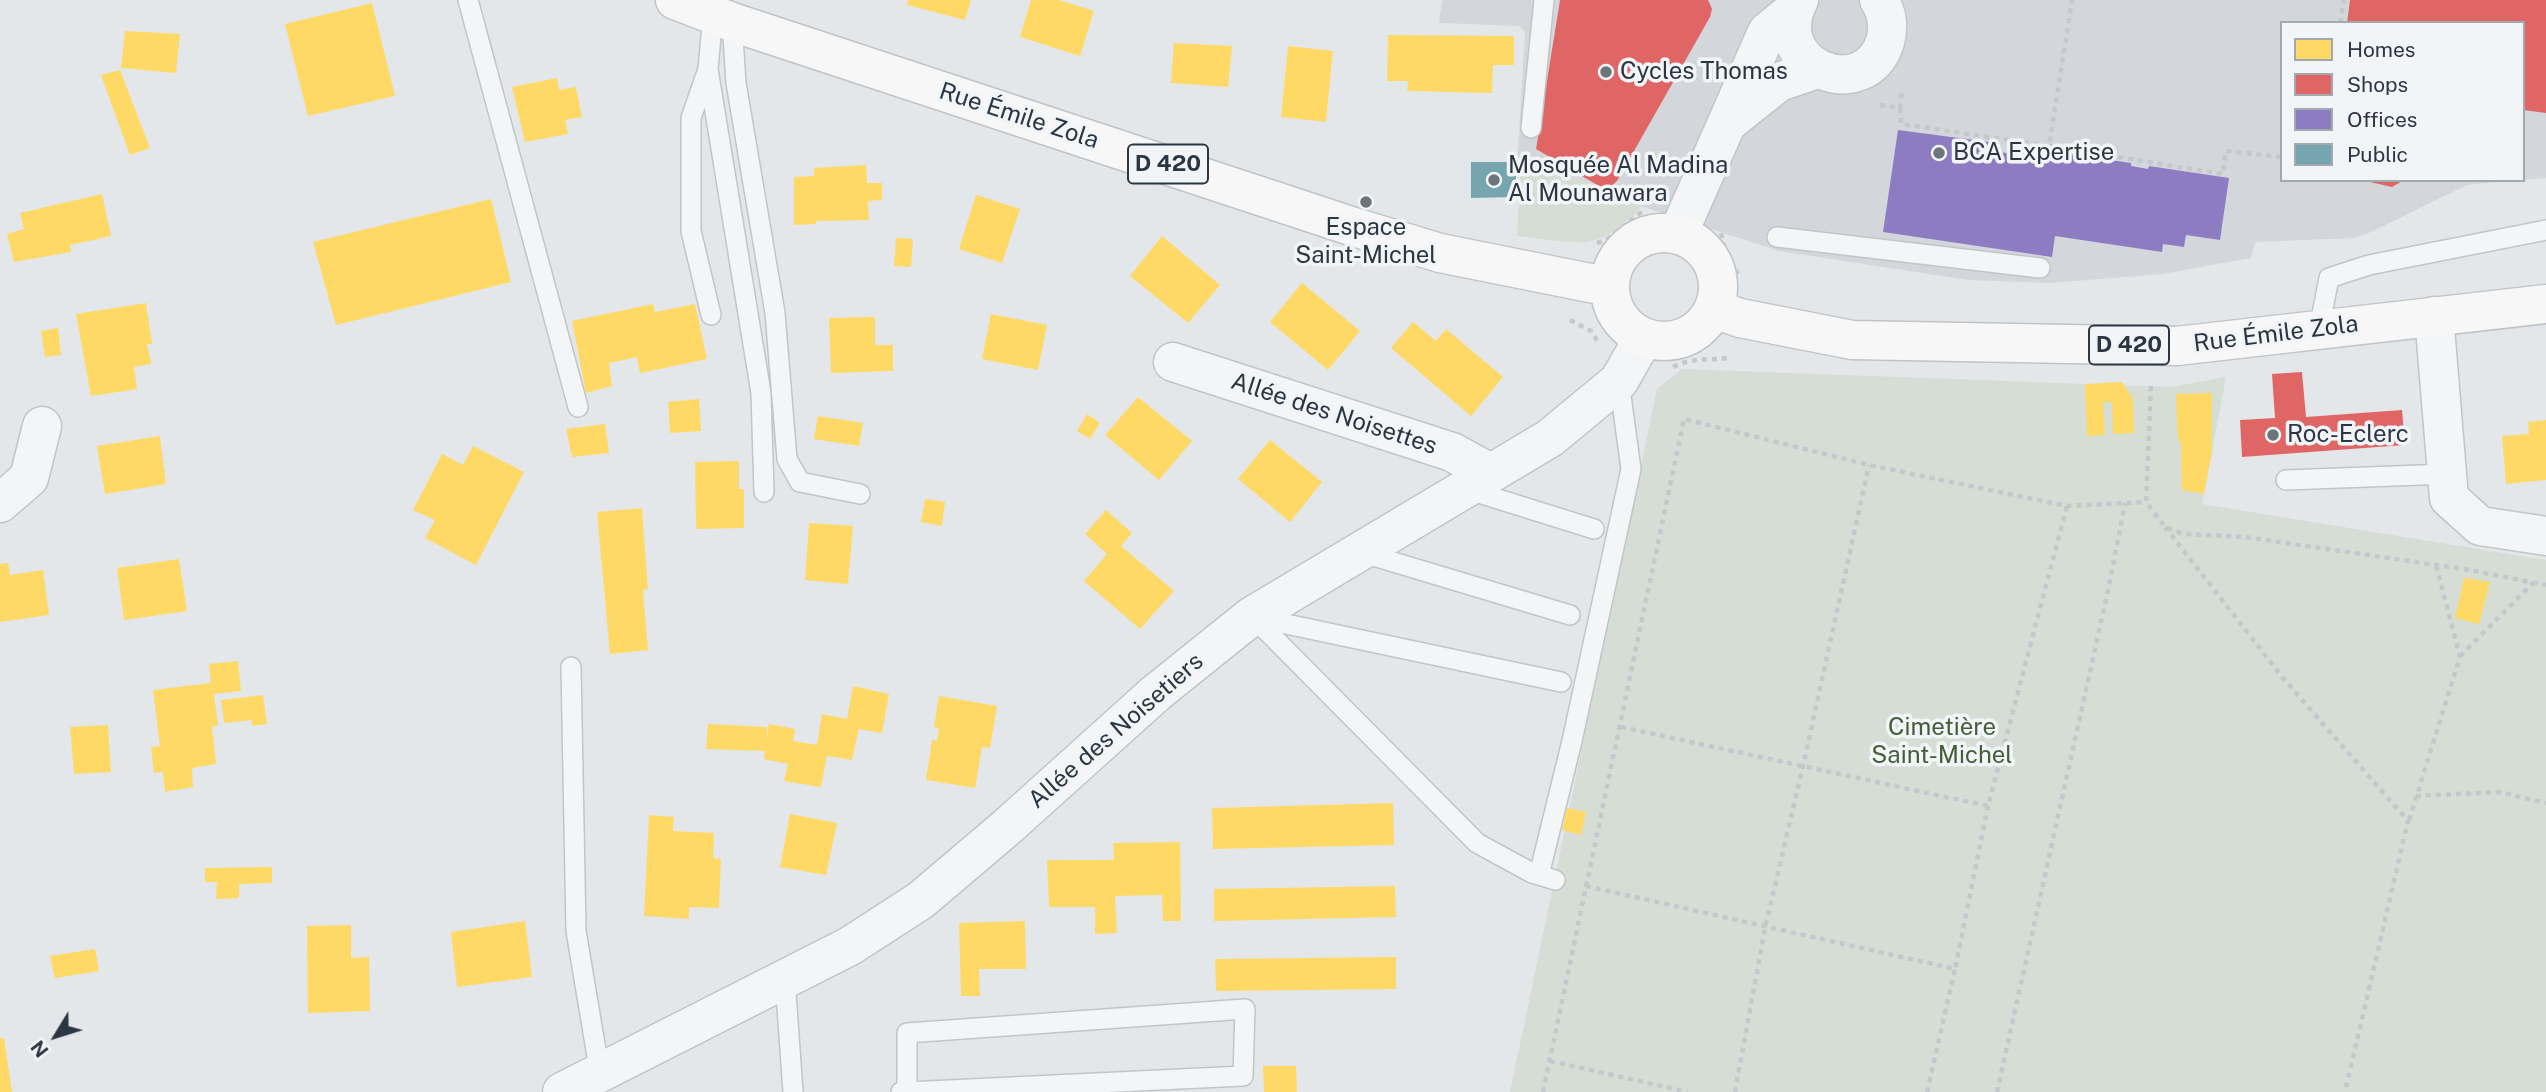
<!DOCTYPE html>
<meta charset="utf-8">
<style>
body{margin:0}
#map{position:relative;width:2546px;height:1092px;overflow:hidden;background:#e4e7e9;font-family:"Public Sans",sans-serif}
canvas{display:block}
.legend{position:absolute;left:2280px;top:21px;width:245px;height:161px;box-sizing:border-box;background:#f2f5f8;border:2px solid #a2a9af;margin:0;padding:9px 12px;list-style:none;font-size:21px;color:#2b3642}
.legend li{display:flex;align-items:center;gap:14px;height:35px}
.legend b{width:35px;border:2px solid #a2a9af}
.north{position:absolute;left:21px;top:1001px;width:70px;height:70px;-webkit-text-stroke:5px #f2f5f8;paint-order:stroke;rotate:232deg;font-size:19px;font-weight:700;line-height:28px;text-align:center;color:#2b3642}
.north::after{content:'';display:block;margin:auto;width:24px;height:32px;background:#2b3642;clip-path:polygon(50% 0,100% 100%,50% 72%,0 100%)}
</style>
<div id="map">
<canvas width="2546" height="1092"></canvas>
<ul class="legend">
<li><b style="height:19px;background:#ffd966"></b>Homes</li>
<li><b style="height:19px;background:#e06666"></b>Shops</li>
<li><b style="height:19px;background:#8e7cc3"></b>Offices</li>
<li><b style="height:19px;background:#76a5af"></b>Public</li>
</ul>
<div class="north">N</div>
</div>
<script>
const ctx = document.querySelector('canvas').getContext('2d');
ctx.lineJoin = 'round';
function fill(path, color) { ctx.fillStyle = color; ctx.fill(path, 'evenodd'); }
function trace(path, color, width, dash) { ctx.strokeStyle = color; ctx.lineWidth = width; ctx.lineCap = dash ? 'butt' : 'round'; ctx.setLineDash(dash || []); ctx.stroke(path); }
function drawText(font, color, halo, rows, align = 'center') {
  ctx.font = font + ' "Public Sans",sans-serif'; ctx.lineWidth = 7; ctx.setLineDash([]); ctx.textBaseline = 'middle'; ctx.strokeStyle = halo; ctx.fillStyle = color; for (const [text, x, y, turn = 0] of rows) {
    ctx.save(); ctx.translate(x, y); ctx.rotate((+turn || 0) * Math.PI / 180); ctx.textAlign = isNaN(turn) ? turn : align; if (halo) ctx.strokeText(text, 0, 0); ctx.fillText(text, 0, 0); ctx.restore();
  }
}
fill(new Path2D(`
 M1442,0H2546V178L2523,180V23H2282V180H2519L2467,185L2371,232L2354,238L2255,242L2251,258L2162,274L2050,283L1968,280L1779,251L1517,166L1525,32L1519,26L1439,23Z`), '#d3d7dc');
fill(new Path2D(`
 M1521,162L1648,200C1634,217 1608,241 1584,242C1565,243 1537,238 1517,236Z
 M1682,369L2171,387L2226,377L2202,504L2546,560V1092H1510L1657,389Z`), '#d6ddd5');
fill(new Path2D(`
 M908,0H971L965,20L907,5Z
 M1031,0H1059L1094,11L1080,56L1020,37Z
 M372,3L395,96L308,116L285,24Z
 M125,31L180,34L176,73L121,68Z
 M1388,35L1514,36V65H1493L1492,93L1407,91L1408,81H1387Z
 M1174,43L1232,46L1228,87L1171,83Z
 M1288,46L1333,51L1326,122L1281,117Z
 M120,70L150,148L130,155L101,75Z
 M557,78L559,90L576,87L582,117L565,120L568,134L525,142L512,87Z
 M866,165L867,183H882V200L868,201L869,220L816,221V224L794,225V177L814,176V168Z
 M102,194L111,236L70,245L71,252L14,262L7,234L24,229L20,213Z
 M976,195L1020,209L1002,263L959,249Z
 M491,199L511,282L336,325L313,242Z
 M1162,236L1220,285L1188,323L1130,276Z
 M896,238L913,239L911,267L894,266Z
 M1302,283L1360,331L1328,370L1270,322Z
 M146,303L152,344H147L151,364L134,367L137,389L91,396L76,314Z
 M653,304L655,312L695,304L707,359L640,373L637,357L609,363L612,386L586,393L572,321Z
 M991,314L1047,325L1038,370L982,359Z
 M875,317V345H893V371L831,373L829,318Z
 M1413,322L1436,341L1446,329L1503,377L1471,416L1391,348Z
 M58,328L61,355L45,357L41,331Z
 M2122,382L2133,399L2134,433L2113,434L2112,402H2103L2105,435L2087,436L2085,384Z
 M2212,393V452L2204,494L2182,490L2181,441L2178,440L2176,394Z
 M1138,397L1192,441L1159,480L1105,435Z
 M699,399L701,431L670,433L668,402Z
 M1087,414L1100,423L1090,439L1077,431Z
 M818,416L863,423L859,446L814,439Z
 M2546,420V480L2506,484L2502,436L2529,434L2528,422Z
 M605,424L609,453L572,457L566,429Z
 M160,436L166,484L105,494L97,446Z
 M1270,440L1322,482L1290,522L1238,479Z
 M473,446L524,472L476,565L425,538L435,520L413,510L442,454L463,465Z
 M739,461V489H744V528L696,529L695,462Z
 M925,499L945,502L942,526L921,522Z
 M642,508L648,589L643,590L648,650L610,654L597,512Z
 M1106,510L1132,533L1121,546L1174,591L1140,629L1084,581L1107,554L1085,534Z
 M809,523L853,526L848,584L805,580Z
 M179,559L187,611L124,620L117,568Z
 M8,563L10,575L43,570L49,615L0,622V564Z
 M2464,578L2490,582L2479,624L2455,618Z
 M238,661L241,691L214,694L218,726H212L216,764L192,768L193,787L165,792L163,772L154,773L151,747L160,746L153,690L211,683L209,664Z
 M853,686L889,694L882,733L859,729L852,760L827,756L821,787L784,781L788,764L764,759L765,751L706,749L708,724L767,727V737L769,724L795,729L793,741L817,745L822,714L847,719Z
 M263,695L267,724L252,726V720L224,723L221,700Z
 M939,696L997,706L990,748L982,747L975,788L926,780L932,740L937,741L939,728L934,727Z
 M108,725L111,772L74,774L70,727Z
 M1393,803L1394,845L1213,849L1212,808Z
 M1567,808L1586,812L1581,835L1562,830Z
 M790,814L837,823L826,875L780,867Z
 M649,815L674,817L673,831L714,833L713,858L721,859L719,908L689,907V919L644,916Z
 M1180,842L1181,921H1163L1162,895L1115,896L1117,933L1095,934V907H1049L1047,860H1114L1113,843Z
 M272,867V883L239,884V898L216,899L217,882H205V868Z
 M1395,886L1396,917L1214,921V889Z
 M525,921L532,977L457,987L451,932Z
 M1025,921L1026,969H979L980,996H961L959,923Z
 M351,925V958L369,957L370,1011L308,1013L307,926Z
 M95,949L99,971L55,978L50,956Z
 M1396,957V989L1216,991L1215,959Z
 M0,1038H4L12,1092H0Z
 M1263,1066H1296L1297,1092H1264Z`), '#ffd966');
fill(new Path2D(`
 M1560,0H1708L1712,9L1710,17L1617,181L1610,187L1599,186L1536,149Z
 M2350,0H2546V113L2523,110V23H2347Z
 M2361,180H2404L2392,187Z
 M2302,372L2306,417L2402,410L2405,445L2242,457L2240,420L2275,418L2272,374Z`), '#e06666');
fill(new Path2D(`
 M1898,130L1989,142L1986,150L2019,155L2020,147L2131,163V166L2148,169L2149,166L2229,178L2220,240L2186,235L2184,247L2163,244L2162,252L2055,236L2052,257L1883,232Z`), '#8e7cc3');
fill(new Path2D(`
 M1471,162H1516V197L1471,198Z`), '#76a5af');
const service = new Path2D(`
 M468,0L578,407
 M732,22L736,83L775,313L787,459L800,482L860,494
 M708,69L761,393L764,492
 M1531,128L1544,0
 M1777,237L2040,268
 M711,315L691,231V118L708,69L713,14
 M2319,329L2329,278L2369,265L2546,230
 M2286,480L2448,474
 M1466,489L1594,529
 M1360,552L1570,615
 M1252,616L1477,843L1532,873L1555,880
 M1253,617L1561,682
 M571,667L576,931L600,1074
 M1539,875L1572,741L1631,469L1619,381
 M785,979L793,1092
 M901,1092H907L1243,1076L1245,1009L907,1033V1092`);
const minor = new Path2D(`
 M1799,0C1765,66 1864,106 1885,42C1889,27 1887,12 1879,0
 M1730,121L1779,82L1817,69
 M1678,234L1767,32L1794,10
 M2434,316L2449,498L2480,526L2546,536
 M1173,362L1452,452L1490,473
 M0,503L29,478L42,426
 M562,1092L850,946L921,900L1007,827L1156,693L1252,616L1550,438L1619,381L1644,337`);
const primary = new Path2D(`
 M675,0L732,22L1354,227L1440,253L1610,287
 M1610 287a54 54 0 1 1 108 0a54 54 0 1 1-108 0Z
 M1714,309L1740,318L1852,340L2177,346L2546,304`);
trace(service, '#c2c5c7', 22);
trace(minor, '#c2c5c7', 41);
trace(primary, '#c0c4c7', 41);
trace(new Path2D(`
 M2340,23L2344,0
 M1880,105L1900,108L1902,88
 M1900,108L1901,124L2049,146L2072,0
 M2049,146L2223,174L2226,151L2282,157
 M1721,233L1727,258L1739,275
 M1597,243L1606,240L1644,210
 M1570,320L1591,331L1598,342
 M1673,367C1698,355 1711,362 1731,357
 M2151,386L2146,502L2165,527L2184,534L2245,537L2464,569L2546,585
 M2165,527L2283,678L2408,821L2345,1092
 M2460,656L2533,583
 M1621,727L1988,806L2067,506
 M2416,796L2500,792L2546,803
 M2409,820L2460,657L2436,565
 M1586,886L1955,969L1988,806
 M1550,1061L1688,1092
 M1543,1092L1684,419L1869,465L2067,506L2146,502
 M1735,1092L1765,928L1803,766L1869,465
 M1927,1092L1955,969
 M1997,1092L2109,586L2125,503`), '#c5c8cb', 4.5, [5, 5]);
trace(service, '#f3f5f6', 19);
trace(minor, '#f3f5f6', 38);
trace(primary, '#f7f7f7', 38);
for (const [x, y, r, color] of [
 [1606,72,7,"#6c747c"],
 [1939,153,7,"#6c747c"],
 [1494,180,7,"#6c747c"],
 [1366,202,7,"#6c747c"],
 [2273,435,7,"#6c747c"]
]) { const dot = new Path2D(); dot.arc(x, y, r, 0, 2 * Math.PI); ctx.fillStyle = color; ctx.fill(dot); trace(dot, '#f2f5f8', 2.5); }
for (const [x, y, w] of [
 [1168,164,80],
 [2129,345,80]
]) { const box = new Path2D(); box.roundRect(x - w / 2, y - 19.5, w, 39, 5); ctx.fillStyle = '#f2f5f8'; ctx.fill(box); trace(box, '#2b3642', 2); }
drawText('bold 23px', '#2b3642', null, [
 ["D 420",1168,164],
 ["D 420",2129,345]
]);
drawText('24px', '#2b3642', '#f2f5f8', [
 ["Cycles Thomas",1620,72],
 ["BCA Expertise",1953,153],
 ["Mosquée Al Madina",1508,166],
 ["Al Mounawara",1508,194],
 ["Espace",1366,228,"center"],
 ["Saint-Michel",1366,256,"center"],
 ["Roc-Eclerc",2287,435]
], 'left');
drawText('24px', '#2b3642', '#f2f5f8', [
 ["Rue Émile Zola",1019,116,18],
 ["Rue Émile Zola",2276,334,-7],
 ["Allée des Noisettes",1334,414,18],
 ["Allée des Noisetiers",1116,731,-41]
]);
drawText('24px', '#455d39', '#f2f5f8', [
 ["Cimetière",1942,728],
 ["Saint-Michel",1942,756]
]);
</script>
